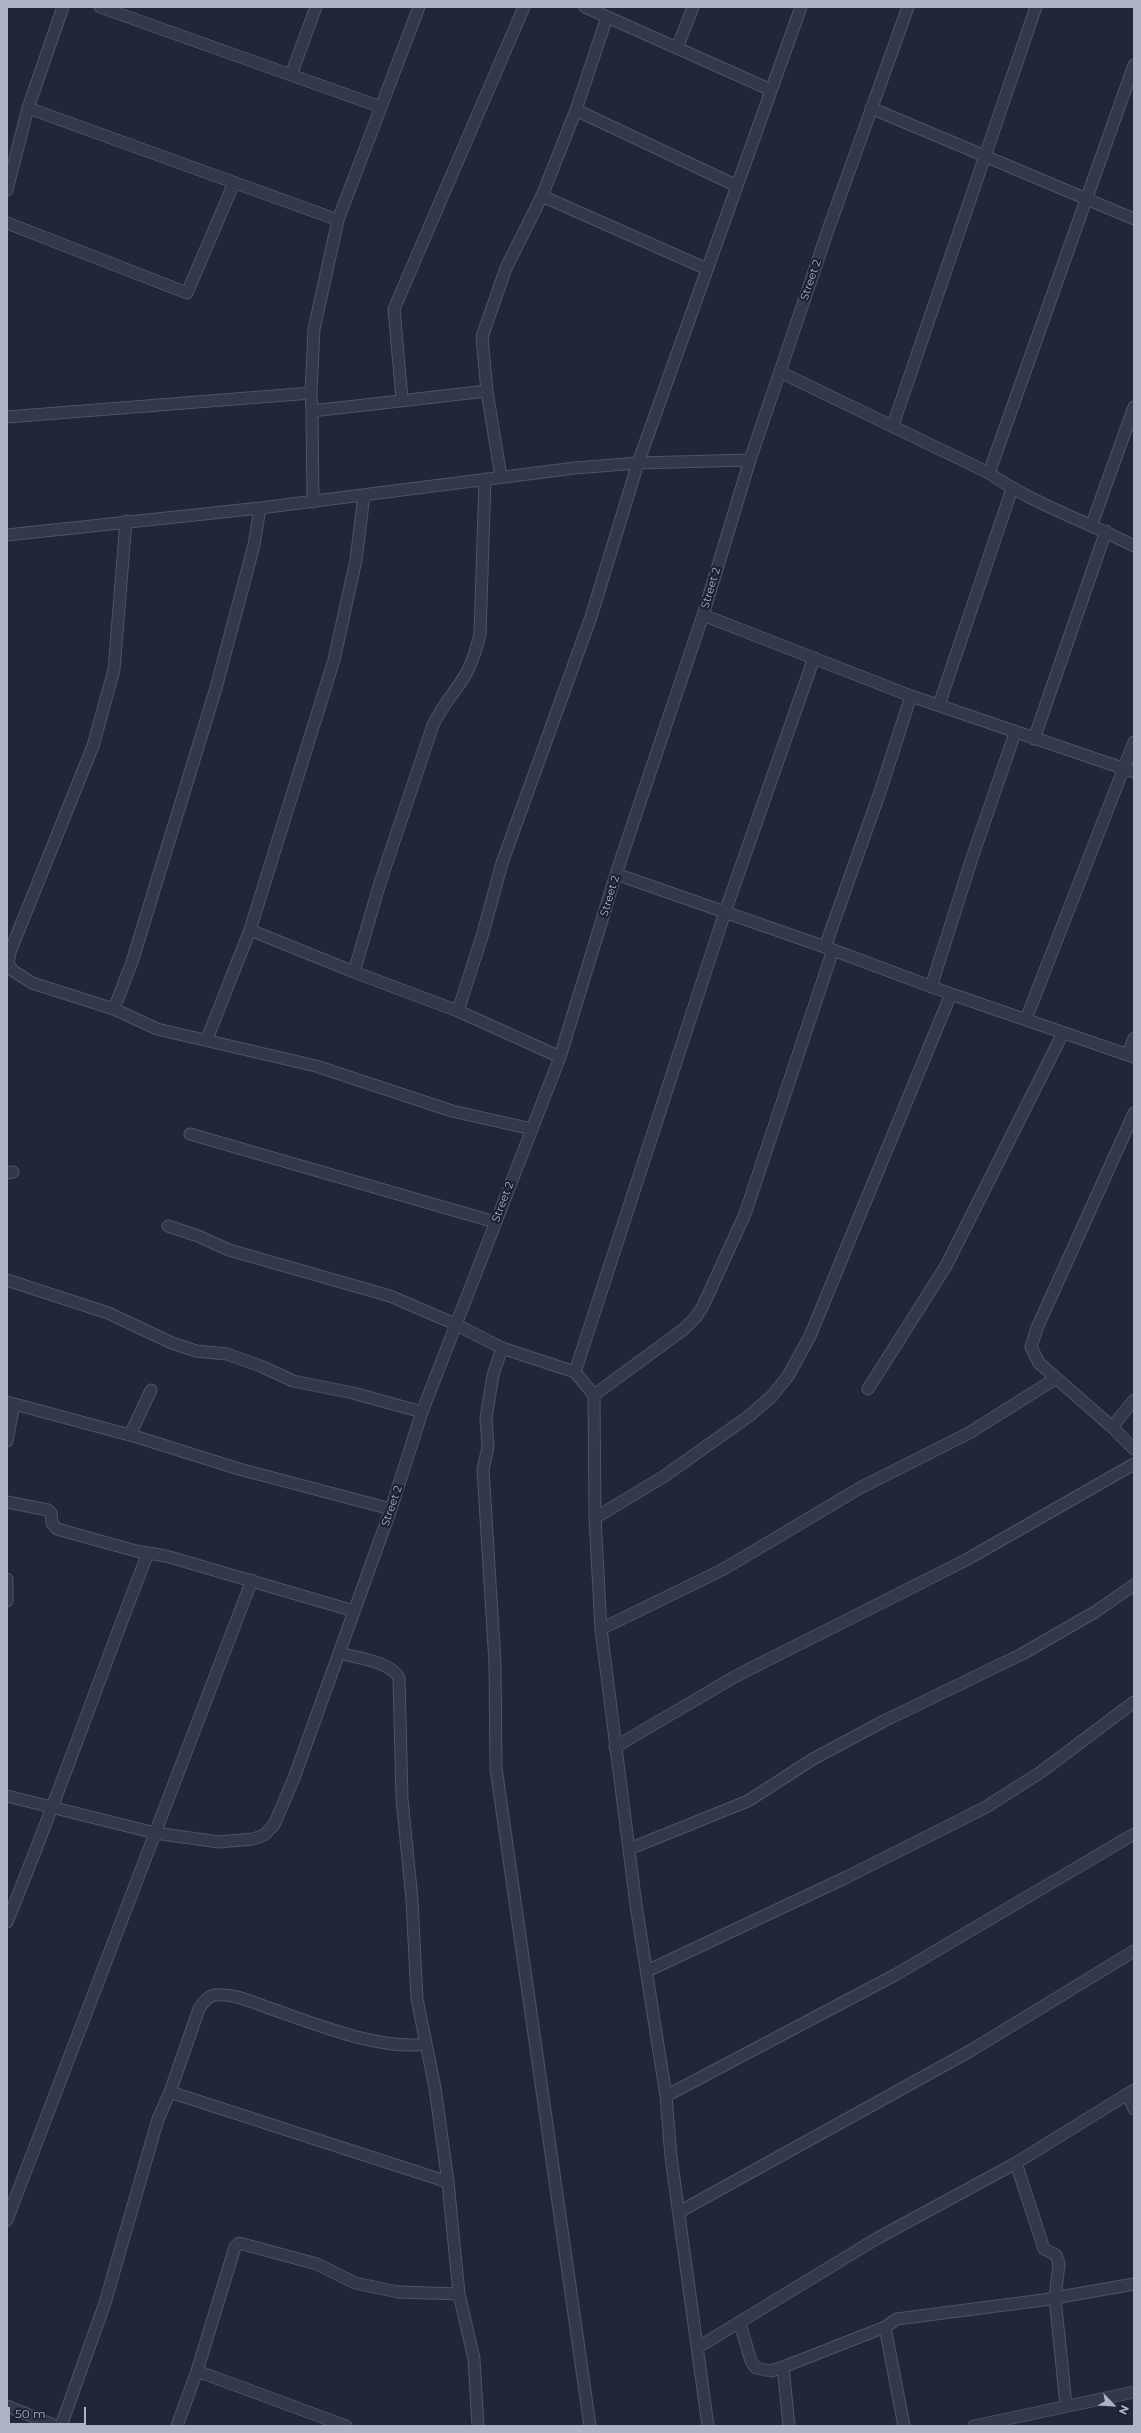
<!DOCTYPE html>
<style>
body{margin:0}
#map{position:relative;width:1141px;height:2433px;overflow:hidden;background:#202738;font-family:Montserrat,sans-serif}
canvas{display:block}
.frame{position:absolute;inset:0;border:8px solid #aeb4c5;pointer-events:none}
.north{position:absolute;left:1093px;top:2385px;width:40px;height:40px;-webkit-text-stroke:3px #191f2d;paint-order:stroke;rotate:115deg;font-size:11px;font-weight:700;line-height:16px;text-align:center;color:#aeb4c5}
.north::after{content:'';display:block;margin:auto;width:14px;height:18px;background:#aeb4c5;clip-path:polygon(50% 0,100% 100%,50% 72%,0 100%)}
.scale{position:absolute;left:8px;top:2407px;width:78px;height:18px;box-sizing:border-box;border:2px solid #aeb4c5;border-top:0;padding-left:5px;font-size:12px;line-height:14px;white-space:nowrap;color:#aeb4c5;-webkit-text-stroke:3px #191f2d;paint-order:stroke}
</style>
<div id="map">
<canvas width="1141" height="2433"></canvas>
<div class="frame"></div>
<div class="north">N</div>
<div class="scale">50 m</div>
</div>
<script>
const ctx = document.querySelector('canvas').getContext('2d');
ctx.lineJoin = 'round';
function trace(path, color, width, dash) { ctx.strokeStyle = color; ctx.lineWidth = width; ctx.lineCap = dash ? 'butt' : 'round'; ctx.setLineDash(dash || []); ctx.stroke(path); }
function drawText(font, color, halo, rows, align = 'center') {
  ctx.font = font + ' Montserrat,sans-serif'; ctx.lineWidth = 4; ctx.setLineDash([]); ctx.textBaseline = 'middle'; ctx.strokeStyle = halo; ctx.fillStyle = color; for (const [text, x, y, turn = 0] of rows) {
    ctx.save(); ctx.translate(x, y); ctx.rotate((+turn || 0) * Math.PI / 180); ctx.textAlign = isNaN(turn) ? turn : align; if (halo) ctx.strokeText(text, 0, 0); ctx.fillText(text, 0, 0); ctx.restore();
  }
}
const street = new Path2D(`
 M100,7L381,107
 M585,7L771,90
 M677,48L693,7
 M291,75L316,7
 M28,108L63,7
 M871,108L1134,219
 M576,110L737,186
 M7,190L28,108L338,220
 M542,196L707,269
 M7,223L187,293L234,183
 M780,372L989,473C1033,504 1086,521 1134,546
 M311,393L312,411L487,391
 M402,399L394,309L524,7
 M312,411L313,502
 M7,417L311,393L314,329L338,220L419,7
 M893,425L1036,7
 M989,473L1134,65
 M501,477L487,391L482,337L506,268L542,196L576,110L607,17
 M126,521L114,670L93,746L10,952L8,963L12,970L32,983L114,1009L157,1029L316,1066L452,1111L532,1129
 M1092,524L1134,407
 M7,535L260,508L575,468L638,463L750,460
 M703,615L911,696L1134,772
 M939,705L1012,489
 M1034,739L1106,531
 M616,874L825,947L951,994L1134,1057
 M250,930L354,972L458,1011L560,1057
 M825,947L880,792L911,696
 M354,972L380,883L433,725C442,706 455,692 466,674C473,662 476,649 480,635L485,479
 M931,987L971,861L1015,733
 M114,1009L132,962L216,688L254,545L260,508
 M458,1011L483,933L502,863L591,617L638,463L801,7
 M1026,1019L1134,742
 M207,1039L250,930L334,660L356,560L364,495
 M1128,1055L1134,1038
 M1134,1113L1037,1328L1031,1347L1039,1363L1112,1427L1134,1449
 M190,1134L495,1222
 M7,1173L13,1172
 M168,1226L198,1236L229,1250L390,1296L455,1324L502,1348L575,1372L594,1395
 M7,1280L108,1313L172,1343L196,1351L227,1354L263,1367L293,1381L353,1393L422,1412
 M502,1348L493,1375L486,1418L488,1447L483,1470L495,1663L496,1768L590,2426
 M575,1372L725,912L814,658
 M868,1389L946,1266L1063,1033
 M7,1402L137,1437L239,1469L391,1509
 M1112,1427L1134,1400
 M130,1435L151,1390
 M7,1441L14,1404
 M7,1502L48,1510L51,1513L52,1523L57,1529L136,1551L166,1556L354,1611
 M595,1518L663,1477L749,1416L772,1396L788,1376L810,1336L951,994
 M7,1579V1601
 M601,1629L722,1570L860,1488L969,1433L1055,1379
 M339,1653C357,1658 390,1661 399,1678L402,1799L412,1900L417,1999L435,2088L448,2182L459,2294L474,2359L478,2426
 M615,1747L736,1676L966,1560L1134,1464
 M7,1796L155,1833L219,1842L253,1839L264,1835L274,1825L294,1778L391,1509L422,1412L560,1057L616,874L703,615L750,460L828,230L908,7
 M629,1849L748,1801L813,1759L884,1721L1022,1654L1095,1612L1134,1585
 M7,1922C57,1800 100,1676 148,1553
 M647,1971L847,1877L986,1807L1041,1772L1134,1702
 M170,2092L199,2009C203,2003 207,1996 215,1995C233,1993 252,2002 269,2008C313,2023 380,2051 426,2044
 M1127,2094L1134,2109
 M666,2096L895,1975L1134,1834
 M1016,2163L1044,2249L1056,2255L1059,2264L1055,2298L1066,2405
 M679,2212L970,2051L1134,1951
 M7,2220L252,1580
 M740,2324L751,2361L756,2368L771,2371L783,2367
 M697,2348L876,2239L1016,2163L1134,2090
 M197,2371L235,2247L239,2243L317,2264L355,2283L398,2292L459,2294
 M7,2406L56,2426
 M61,2426L105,2303L158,2119L170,2092L448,2182
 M177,2426L197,2371L346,2426
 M708,2426L671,2157L666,2096L636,1905L601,1629L595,1518L594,1395L684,1329L696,1317L703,1306L745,1214L833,950
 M789,2426L783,2367L885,2327
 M904,2426L885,2327L897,2319L1043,2300L1134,2284
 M974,2426L1134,2392`);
trace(street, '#4e5463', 13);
trace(street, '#333948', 11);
drawText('11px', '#aeb4c5', '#191f2d', [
 ["Street 2",811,280,-71],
 ["Street 2",711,588,-73],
 ["Street 2",610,896,-73],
 ["Street 2",503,1202,-69],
 ["Street 2",392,1506,-71]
]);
</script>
